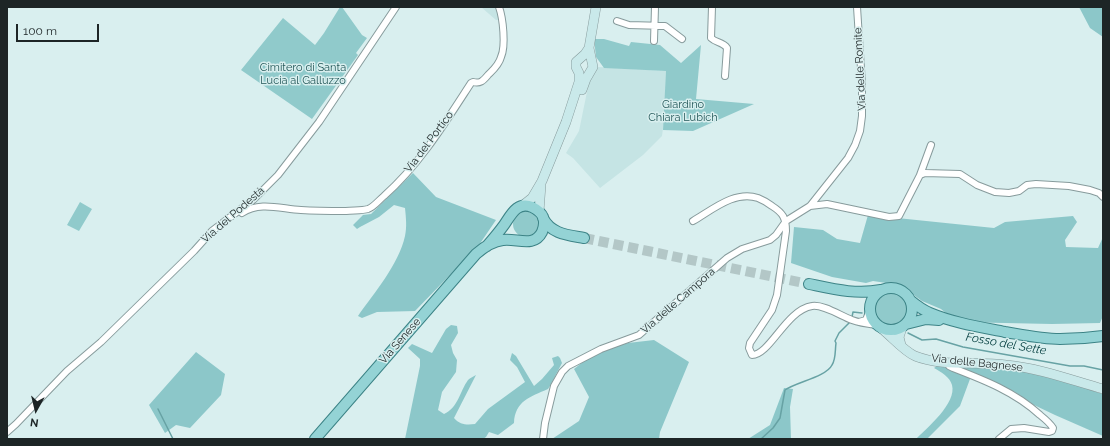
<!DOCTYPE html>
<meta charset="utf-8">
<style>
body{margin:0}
#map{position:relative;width:1110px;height:446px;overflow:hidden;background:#d9efef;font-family:Raleway,sans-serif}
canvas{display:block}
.frame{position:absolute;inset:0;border:8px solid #1d2526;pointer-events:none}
.north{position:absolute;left:16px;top:390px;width:40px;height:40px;-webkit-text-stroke:3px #d9efef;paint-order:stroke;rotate:188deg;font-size:11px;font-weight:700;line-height:16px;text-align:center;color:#1d2526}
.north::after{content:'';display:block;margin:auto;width:14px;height:18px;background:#1d2526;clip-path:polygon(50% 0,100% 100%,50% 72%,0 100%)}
.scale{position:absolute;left:16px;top:24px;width:83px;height:18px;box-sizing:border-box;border:2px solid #1d2526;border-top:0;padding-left:5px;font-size:12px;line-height:14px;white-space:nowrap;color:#1d2526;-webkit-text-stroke:3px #d9efef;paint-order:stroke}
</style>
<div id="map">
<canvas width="1110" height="446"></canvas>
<div class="frame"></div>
<div class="north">N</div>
<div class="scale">100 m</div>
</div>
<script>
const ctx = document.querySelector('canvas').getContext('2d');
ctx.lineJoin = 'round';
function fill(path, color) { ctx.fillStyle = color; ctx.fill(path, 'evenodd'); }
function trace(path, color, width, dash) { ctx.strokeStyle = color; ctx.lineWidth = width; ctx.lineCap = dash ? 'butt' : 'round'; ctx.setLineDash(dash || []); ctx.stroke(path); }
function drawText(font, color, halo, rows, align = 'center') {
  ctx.font = font + ' Raleway,sans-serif'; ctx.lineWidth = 3; ctx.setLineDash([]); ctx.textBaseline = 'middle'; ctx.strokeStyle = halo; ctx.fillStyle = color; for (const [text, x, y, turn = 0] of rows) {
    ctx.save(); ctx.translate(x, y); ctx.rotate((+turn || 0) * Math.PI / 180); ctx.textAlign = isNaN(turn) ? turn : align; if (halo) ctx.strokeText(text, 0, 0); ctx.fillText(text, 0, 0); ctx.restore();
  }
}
fill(new Path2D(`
 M481,7H496L501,20H496Z
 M598,67L666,71L665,113L662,136L643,155L600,188L573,158L566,153L579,131L589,82Z`), '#c5e4e4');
fill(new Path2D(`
 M340,7H342L362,35L367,38L356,53L358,55L312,119L241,70L283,18L315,45L324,33Z
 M594,39H604L629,46L631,42L660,45L681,63L701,45L696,99L754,104L693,131L663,130L666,71L604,68L596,57Z
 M80,202L92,209L79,231L67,225Z
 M513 224a13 13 0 1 1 26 0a13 13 0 1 1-26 0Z
 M872 309a18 18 0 1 1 36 0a18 18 0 1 1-36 0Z`), '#90cacb');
fill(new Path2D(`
 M1079,7H1103V37L1090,28Z
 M413,173L436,197L496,220L479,245L415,311L377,312L362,318L358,316C374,293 399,264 405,236C407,227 406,218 405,208L394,205L379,217L360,227L357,229L353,225L363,215L371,214Z
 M868,215L994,228L1005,222L1073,216L1077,222L1065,240L1066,247L1098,248L1103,237V316L1100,323L1052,324L957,322L941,309L922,301L900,285L873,281L866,283L832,277L791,263L794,227L823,230L837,239L860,243Z
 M451,325L457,326L458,333L451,345L453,353L457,360L456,372L442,392L438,410L444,414C458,408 460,391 468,380C470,378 474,376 476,375L454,418C460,425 467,425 475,424L488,409L525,382L517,367L510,360L512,353L516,356L534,386L542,379L554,365L552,358L558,356L560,358L562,363L550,386L548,389C530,397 515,401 514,423L498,435L489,432L486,437L483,439H405L420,366V359L408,348L412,344L432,353L446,329Z
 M654,340L689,362L660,432L659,439H552L579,421L589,397L574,369L593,354L628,343Z
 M196,352L225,374L221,395L190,428L176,425L165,433L149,405Z
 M959,364L1022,371L1055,378L1103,394V436L1055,415L1034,405L1015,392L975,374L970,379L960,406L927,439H916C927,428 957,403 952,385C950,377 941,372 934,368L938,365L947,368Z
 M784,388L793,389L790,407L791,439H748L770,425Z`), '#8cc7c9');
trace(new Path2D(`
 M852,317L853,312L862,313
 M908,333L922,340L936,339L963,347L1070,366H1084L1103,370
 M158,409L173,439
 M761,439L773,428L780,418L785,390C796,382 826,377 832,365C836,359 835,350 836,343L835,341L839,333L851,321`), '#67a2a4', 1.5);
trace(new Path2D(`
 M584,238L809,284`), '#b3c7c7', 10, [10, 5]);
const minor = new Path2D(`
 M712,7L711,38C716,43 723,42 727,48L725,76
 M617,21L629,25L665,26L682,39
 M654,41L655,7
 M920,175L931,145
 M810,206L827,204L889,217L899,216L920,175L925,173L960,174L977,185L995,192L1009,193L1019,191L1027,185L1036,184L1069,186L1090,190L1099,193L1103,197
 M242,213C260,201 281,209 301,210C316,211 331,211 346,211C353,210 361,211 368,209C374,207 379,200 384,196C420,164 445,123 471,83L473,82C480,84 483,81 488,75C493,70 499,65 501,57C506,46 503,18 499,7
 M693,221C712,210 735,190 758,198C763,200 768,203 772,206C783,213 786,218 786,231L777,295L772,310L750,343L749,348L752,355C770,355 786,310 812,306C823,304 841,316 852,320C860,323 868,324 876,325
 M859,322L866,320L869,312
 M947,362L949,366L953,368C984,380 1015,392 1040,415C1045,419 1050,423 1053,428L1052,431L1049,432L1024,428L1011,429L999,439
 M7,432L16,424L67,371L101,342L194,251L212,231L254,199L278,175L319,122L396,7
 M543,439L545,423L554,386L562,372L568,366L601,349L639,335L727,258L742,249L770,240L776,235L786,221L810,206L848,158L855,145L860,131L862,116V84L857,7`);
const secondary = new Path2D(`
 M582,90L586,79L593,67L589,48
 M522,206L532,198L542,181L566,122L579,82V73L576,67V62L585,54L589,48L596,7
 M539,212L541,185
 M882,329C892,337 904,351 915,356C943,367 976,361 1006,365C1039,368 1071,380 1103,389
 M901,345L899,337L902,328`);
const primary = new Path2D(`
 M543,218C551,234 568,235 584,238
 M809,284C833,289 856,295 881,290
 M870 309a21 21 0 1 1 42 0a21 21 0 1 1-42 0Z
 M910,300C916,305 923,310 930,313C954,323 980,327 1005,332C1023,335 1042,339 1060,339C1074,339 1089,338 1103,336
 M906,324L926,319L939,320
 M315,439L476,254C484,247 493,241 503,240C517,238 534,248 542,232C544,227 545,222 543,217C541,212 536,209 532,207C517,201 511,215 504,225C499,232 493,239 487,246`);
trace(minor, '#879b9c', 8);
trace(secondary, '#879b9c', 10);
trace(primary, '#3c8386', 12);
trace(minor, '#fff', 6);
trace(secondary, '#c9e9ea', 9);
trace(primary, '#94d3d5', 10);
drawText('11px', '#235758', '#d9efef', [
 ["Cimitero di Santa",303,68],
 ["Lucia al Galluzzo",303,81],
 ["Giardino",683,105],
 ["Chiara Lubich",683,118]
]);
drawText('11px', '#1d2526', '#d9efef', [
 ["Via delle Romite",860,69,-93],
 ["Via del Portico",429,142,-53],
 ["Via del Podestà",233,215,-41],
 ["Via delle Campora",678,301,-41],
 ["Via Senese",400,341,-49],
 ["Via delle Bagnese",977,363,6]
]);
drawText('italic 12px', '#003c3d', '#d9efef', [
 ["Fosso del Sette",1006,344,10]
]);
</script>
